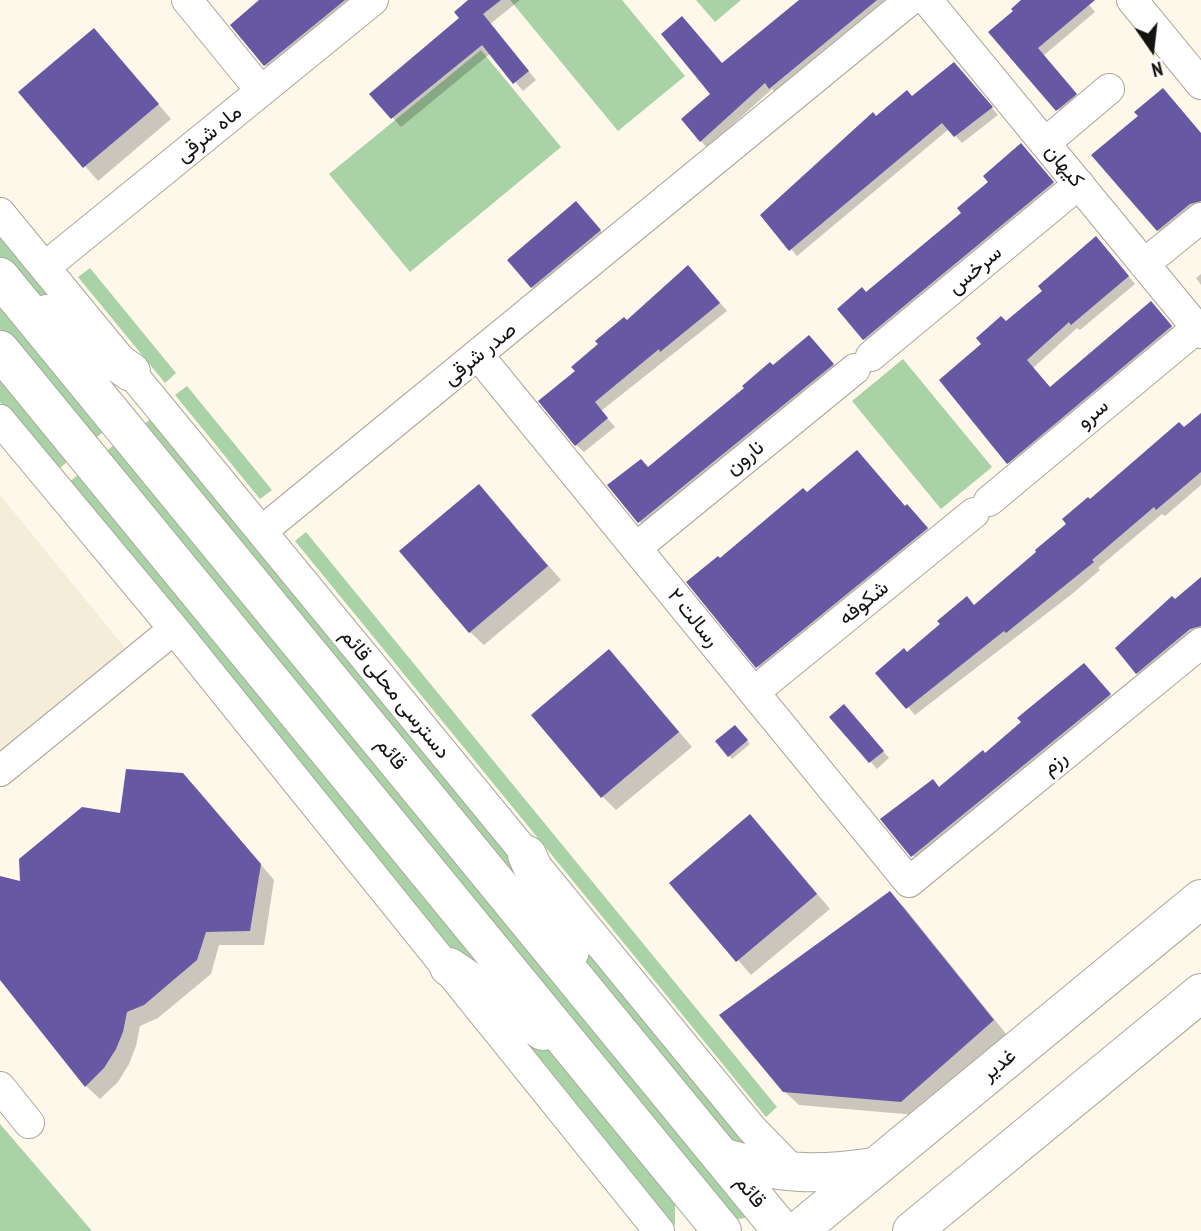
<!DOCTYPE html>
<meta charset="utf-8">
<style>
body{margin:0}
#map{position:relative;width:1201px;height:1231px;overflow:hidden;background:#fef8eb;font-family:"PT Sans Narrow",sans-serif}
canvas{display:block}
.north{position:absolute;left:1117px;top:14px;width:70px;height:70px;-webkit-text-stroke:5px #fff;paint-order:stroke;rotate:166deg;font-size:19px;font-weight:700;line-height:28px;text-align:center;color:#15130f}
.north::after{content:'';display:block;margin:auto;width:24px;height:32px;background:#15130f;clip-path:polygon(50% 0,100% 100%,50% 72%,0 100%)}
</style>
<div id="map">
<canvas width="1201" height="1231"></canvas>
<div class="north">N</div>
</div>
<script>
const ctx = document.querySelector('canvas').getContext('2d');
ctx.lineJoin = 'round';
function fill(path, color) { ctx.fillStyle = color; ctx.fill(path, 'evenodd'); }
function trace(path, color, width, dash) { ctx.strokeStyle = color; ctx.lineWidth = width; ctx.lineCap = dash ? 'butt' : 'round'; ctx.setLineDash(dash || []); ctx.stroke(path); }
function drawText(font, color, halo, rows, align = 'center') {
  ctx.font = font + ' "PT Sans Narrow",Vazirmatn,sans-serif'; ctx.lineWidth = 6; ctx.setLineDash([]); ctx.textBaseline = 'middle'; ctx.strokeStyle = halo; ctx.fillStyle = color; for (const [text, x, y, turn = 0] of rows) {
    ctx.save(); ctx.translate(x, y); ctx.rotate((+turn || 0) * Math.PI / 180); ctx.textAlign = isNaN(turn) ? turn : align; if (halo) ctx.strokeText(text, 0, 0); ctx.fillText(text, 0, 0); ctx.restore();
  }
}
fill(new Path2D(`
 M0,495L130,654L0,760Z`), '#f5edd9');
fill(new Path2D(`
 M510,0H622L685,76L618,131Z
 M696,0H741L715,22Z
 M481,50L561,147L410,272L329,174Z
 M5,234L67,310L20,284L0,260V238Z
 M90,268L176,373L165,383L78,277Z
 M0,289L111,426L92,441L0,329Z
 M903,359L992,467L941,509L852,401Z
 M0,371L72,458L56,471L0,402Z
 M187,386L272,490L260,499L175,395Z
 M154,416L522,866L543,924L138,429Z
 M122,438L749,1213L745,1218L733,1220L103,454Z
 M82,471L511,994L458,962L67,484Z
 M306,532L777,1107L766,1117L295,541Z
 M577,931L762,1156L731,1150L593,982Z
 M513,1029L560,1055L675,1194V1226Z
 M0,1124L92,1231H0Z`), '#a9d2a6');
fill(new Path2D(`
 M261,0H360L271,72L233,26Z
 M470,0H520L490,24L536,80L523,91L491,53L401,127L372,94L462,18Z
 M802,0H892L777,94L772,89L707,148L701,141L712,94L723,65Z
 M1024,0H1085L1095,12L1043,56L1082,101L1064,116L1058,109L1016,11Z
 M108,45L171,119L98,181L21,92Z
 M961,71L998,115L962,143L949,129L797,256L762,215L876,118Z
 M1201,137V209L1164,237L1158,230Z
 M1029,153L1060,191L871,347L864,339L866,294L964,214Z
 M586,213L610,242L542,297L532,287Z
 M1103,245L1135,284L1080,330L1077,328L1033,368L1050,389L1158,310L1178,334L1015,469L1008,462L1006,323Z
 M1201,274V285L1196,278Z
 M696,275L727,311L601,411L615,427L584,452L576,445L577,371L627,322Z
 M815,344L839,371L646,529L609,485L648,469L773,368Z
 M1201,416V485L1165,516L1162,514L1098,568L1100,570L1072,594L915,715L878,673L975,606L1069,524L1090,501Z
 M479,486L561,580L484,645L470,632Z
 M807,494L905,507L914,512L933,535L764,673L758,666L721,560Z
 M1201,578V634L1144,679L1137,673L1175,601Z
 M623,665L692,747L616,810L603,797Z
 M1091,672L1117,703L920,864L883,820L940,789Z
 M851,713L889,758L877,769L832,717Z
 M735,727L750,744L732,759L717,742Z
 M197,789L274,880L264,945H219L211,974L158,1018L140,1026L136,1046L129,1064L118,1082L100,1099L86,1086L0,976V878L22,883L122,815Z
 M764,831L830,909L751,975L671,883Z
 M890,894L904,907L1007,1035L916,1115L799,1105L784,1091Z`), '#0003');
fill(new Path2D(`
 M259,0H345L264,66L230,25Z
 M468,0H501L483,14L529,71L513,84L482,45L391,119L369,94L459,18L454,12Z
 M799,0H877L769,89L765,83L700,142L681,119L710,94L661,34L682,16L722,63Z
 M1021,0H1095L1038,48L1077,94L1056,111L988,32L1013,11L1011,9Z
 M94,28L159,104L83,168L18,92Z
 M954,62L993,107L954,137L942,123L789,251L760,215L873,112L876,116L907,90L912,96Z
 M1163,88L1201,133V201L1190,204L1157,231L1091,155L1138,116L1134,112Z
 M1021,143L1054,182L863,340L837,309L862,287L866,292L961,213L957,208L988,182L983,176Z
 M576,201L601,230L531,288L507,260Z
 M1096,236L1129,276L1071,325L1069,322L1027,360L1050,387L1151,301L1172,326L1007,464L939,380L981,344L976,338L1001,316L1006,321L1042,291L1038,286Z
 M688,265L720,303L660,352L659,349L595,402L608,418L575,446L538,401L575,371L571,367L598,344L595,341L624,317L627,320Z
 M809,335L834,364L638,523L607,485L641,459L648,467L744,388L742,386L770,362L773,365Z
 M1201,413V472L1156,510L1154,507L1092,560L1094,562L1006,633L1004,631L906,709L875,673L904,648L907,652L940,624L937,621L967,596L974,605L1036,552L1035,550L1066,524L1062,519L1088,497L1090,499L1179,422L1184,427Z
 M857,450L905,506L907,504L928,528L756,668L686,582L718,556L720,558L803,488L807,492Z
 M479,484L548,566L469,633L399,551Z
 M1201,577V626L1190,629L1136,674L1115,648L1172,596L1175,599Z
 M609,649L679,732L601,798L531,715Z
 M1084,663L1111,694L911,857L880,819L933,779L939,787L983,750L985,753L1021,722L1017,718Z
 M844,704L884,751L869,763L829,717Z
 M735,725L748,740L728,757L715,741Z
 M126,769L183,773L261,864L250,931L206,932L197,960L144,1005L127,1012L123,1032L116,1049L104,1068L85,1087L0,980V876L20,881L19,859L82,807L120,813Z
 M750,814L817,894L736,962L669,883Z
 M890,891L994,1020L901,1102L783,1092L719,1015Z`), '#6758a3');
const minor = new Path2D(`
 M187,0L261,91
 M927,0L1201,333
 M1132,0L1201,84
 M1045,143L1109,89
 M0,213L752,1129L795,1173
 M1144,264L1201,218
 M45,267L373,0
 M478,355L909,882L1201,643
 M871,356L1079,184
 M0,420L174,629L659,1231
 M989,501L1197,328
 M262,531L910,0
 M636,548L855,369
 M754,692L974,513
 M0,771L174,629
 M0,1087L29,1123`);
const major = new Path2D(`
 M0,277L782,1231
 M47,314L131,372
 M0,350L722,1231
 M527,855L570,951
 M449,967L543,1031
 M721,1157C779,1174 815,1176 874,1167
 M798,1231L1201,899
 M912,1231L1201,993`);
trace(minor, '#aca79b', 32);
trace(major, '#aca79b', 40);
trace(minor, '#fff', 30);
trace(major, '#fff', 38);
drawText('21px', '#15130f', '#fff', [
 ["ماه شرقی",209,134,-39],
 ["کیهان",1064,166,51],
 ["سرخس",975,270,-40],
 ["صدر شرقی",480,354,-39],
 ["سرو",1093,414,-40],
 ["نارون",745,458,-39],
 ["شکوفه",864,603,-39],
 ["رسالت ۲",693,618,51],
 ["دسترسی محلی قائم",395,694,51],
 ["قائم",391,754,51],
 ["رزم",1055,763,-39],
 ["غدیر",999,1065,-39],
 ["قائم",750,1192,51]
]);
</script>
